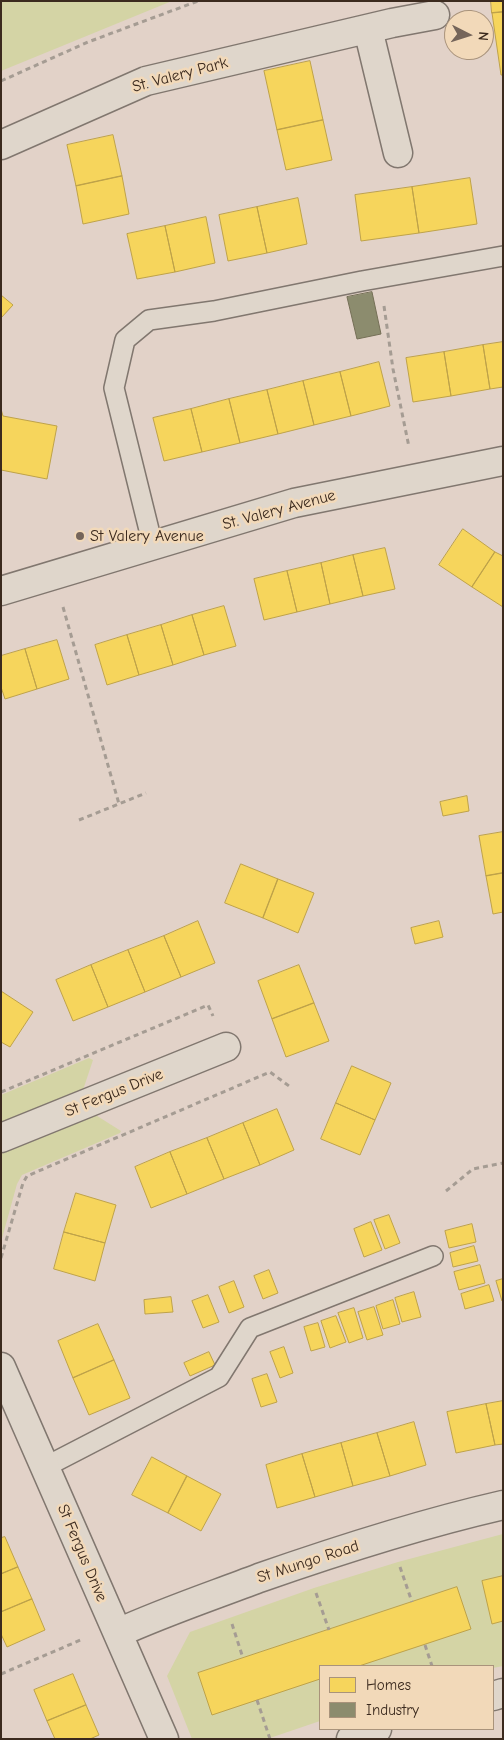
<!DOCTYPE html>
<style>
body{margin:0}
#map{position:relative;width:504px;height:1740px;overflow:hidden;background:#e2d2c8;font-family:"Comic Neue",sans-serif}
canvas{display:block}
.frame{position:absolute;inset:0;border:2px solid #3b2a1e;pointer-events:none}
.legend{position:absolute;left:319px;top:1665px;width:175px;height:65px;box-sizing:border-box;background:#f2d9b9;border:1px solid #a9937b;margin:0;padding:6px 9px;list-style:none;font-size:15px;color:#3b2a1e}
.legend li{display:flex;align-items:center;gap:10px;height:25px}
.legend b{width:25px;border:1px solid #a9937b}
.north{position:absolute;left:444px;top:10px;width:50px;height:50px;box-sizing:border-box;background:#f2d9b9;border:1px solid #a9937b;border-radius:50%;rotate:95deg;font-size:14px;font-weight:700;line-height:20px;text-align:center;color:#3b2a1e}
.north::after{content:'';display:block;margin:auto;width:18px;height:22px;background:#75655a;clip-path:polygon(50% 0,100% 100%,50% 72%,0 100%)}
</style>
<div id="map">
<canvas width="504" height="1740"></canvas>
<div class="frame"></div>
<ul class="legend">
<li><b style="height:14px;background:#f6d55c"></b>Homes</li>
<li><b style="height:14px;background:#8c8c6e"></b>Industry</li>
</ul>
<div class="north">N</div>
</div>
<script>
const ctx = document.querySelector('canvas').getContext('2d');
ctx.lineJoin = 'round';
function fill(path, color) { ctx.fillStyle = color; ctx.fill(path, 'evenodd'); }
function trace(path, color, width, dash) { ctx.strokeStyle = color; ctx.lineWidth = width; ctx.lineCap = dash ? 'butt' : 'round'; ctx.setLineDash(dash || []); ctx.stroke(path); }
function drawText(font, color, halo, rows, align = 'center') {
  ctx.font = font + ' "Comic Neue",sans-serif'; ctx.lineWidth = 5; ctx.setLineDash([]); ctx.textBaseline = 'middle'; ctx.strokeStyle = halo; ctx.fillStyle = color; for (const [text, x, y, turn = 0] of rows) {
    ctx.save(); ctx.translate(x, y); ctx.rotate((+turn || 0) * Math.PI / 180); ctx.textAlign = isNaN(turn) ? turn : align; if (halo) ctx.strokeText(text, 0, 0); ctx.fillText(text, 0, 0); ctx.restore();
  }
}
fill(new Path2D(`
 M1,1H172L1,71Z
 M89,1058L93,1060L83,1090L1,1124V1095Z
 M94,1114L121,1131L120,1133L22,1175L17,1184L1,1242V1154Z
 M503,1534V1666L493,1668V1666H320V1721L267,1739H192L167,1676L190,1632L314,1588L398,1562Z`), '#d4d4a5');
const homes = new Path2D(`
 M491,1H503V12L492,13Z
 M503,12V75H501L492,13Z
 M310,61L323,120L277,130L264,71Z
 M323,120L332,160L286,170L277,130Z
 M113,135L122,176L76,186L67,145Z
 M122,176L129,214L83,224L76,186Z
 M470,178L477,224L419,233L412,187Z
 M412,187L419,233L361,241L355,195Z
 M298,198L307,244L267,253L257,207Z
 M257,207L267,253L228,261L219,215Z
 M206,217L215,263L175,272L165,226Z
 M165,226L175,272L137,279L127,234Z
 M1,295L13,305L1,318Z
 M503,342V387L490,389L483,345Z
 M483,345L490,389L451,396L444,352Z
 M444,352L451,396L413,402L406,358Z
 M379,362L390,406L351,416L340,372Z
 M340,372L351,416L314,425L303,381Z
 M303,381L314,425L278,434L267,390Z
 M267,390L278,434L240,443L229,399Z
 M229,399L240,443L202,452L191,409Z
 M1,409L3,416L57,426L47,479L1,470Z
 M191,409L202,452L164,461L153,418Z
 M463,529L495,552L472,587L439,565Z
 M385,548L395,589L363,596L353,555Z
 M495,552L503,556V607L472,587Z
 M353,555L363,596L330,604L321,563Z
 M321,563L330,604L297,612L287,571Z
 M287,571L297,612L264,620L254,579Z
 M224,606L236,646L204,655L192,615Z
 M192,615L204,655L173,665L161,625Z
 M161,625L173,665L139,675L127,635Z
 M127,635L139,675L107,685L95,645Z
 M57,640L69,679L37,689L25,649Z
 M25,649L37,689L5,699L1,687V656Z
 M467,796L469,811L443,816L440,802Z
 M503,832V873L486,876L479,836Z
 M241,864L278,879L263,918L225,903Z
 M503,873V912L493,914L486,876Z
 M278,879L314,893L298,933L263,918Z
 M198,921L215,963L181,977L164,936Z
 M439,921L443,937L415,944L411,928Z
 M164,936L181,977L145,992L128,950Z
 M128,950L145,992L108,1007L91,965Z
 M91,965L108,1007L73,1021L56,980Z
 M299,965L314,1003L272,1019L258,981Z
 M1,991L33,1012L10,1047L1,1042Z
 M314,1003L329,1041L286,1057L272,1019Z
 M352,1066L391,1083L375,1120L336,1103Z
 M336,1103L375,1120L360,1155L321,1139Z
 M277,1109L294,1150L260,1165L243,1123Z
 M243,1123L260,1165L224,1179L207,1138Z
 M207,1138L224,1179L187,1194L170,1152Z
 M170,1152L187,1194L151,1208L135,1167Z
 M76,1193L116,1205L105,1243L64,1232Z
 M389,1215L400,1243L385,1249L374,1220Z
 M371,1222L382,1250L364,1257L354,1229Z
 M472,1224L476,1242L449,1248L445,1231Z
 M64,1232L105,1243L95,1281L54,1269Z
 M474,1246L478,1261L453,1267L450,1253Z
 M480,1265L485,1283L459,1290L454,1272Z
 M269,1270L278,1293L263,1299L254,1276Z
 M503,1279V1301H502L496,1281Z
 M234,1281L244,1307L229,1313L219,1287Z
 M489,1285L494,1301L465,1309L461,1294Z
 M414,1292L421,1317L402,1322L395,1298Z
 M208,1295L219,1322L203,1328L192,1301Z
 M171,1297L173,1312L145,1314L144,1300Z
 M393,1300L400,1324L383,1329L376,1306Z
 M374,1307L383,1335L367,1340L358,1312Z
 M354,1308L363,1338L349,1343L338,1313Z
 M336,1316L346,1342L330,1348L321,1321Z
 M318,1323L325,1347L311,1351L304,1327Z
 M98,1324L114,1360L73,1378L58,1341Z
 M284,1347L293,1373L280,1378L270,1352Z
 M209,1352L215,1365L190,1376L184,1363Z
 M114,1360L130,1398L89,1415L73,1378Z
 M267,1374L277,1402L261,1407L252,1379Z
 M503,1401V1444L495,1445L486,1404Z
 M486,1404L495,1445L456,1453L447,1412Z
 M414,1422L426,1465L390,1476L377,1433Z
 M377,1433L390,1476L353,1486L341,1443Z
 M341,1443L353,1486L315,1497L302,1454Z
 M302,1454L315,1497L277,1508L266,1465Z
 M152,1457L187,1476L168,1513L132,1495Z
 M187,1476L221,1494L201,1531L168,1513Z
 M5,1537L18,1567L1,1574V1538Z
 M18,1567L32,1599L1,1612V1574Z
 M503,1576V1621L492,1624L482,1581Z
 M457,1587L471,1629L359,1666H320V1679L212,1715L198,1673Z
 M32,1599L45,1630L7,1647L1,1634V1612Z
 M73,1674L86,1705L47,1721L34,1690Z
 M86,1705L99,1735L90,1739H55L47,1721Z`);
fill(homes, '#f6d55c');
trace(homes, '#bea249', 1);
const industry = new Path2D(`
 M372,292L381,334L357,339L347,297Z`);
fill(industry, '#8c8c6e');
trace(industry, '#746f56', 1);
const lane = new Path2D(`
 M153,546L114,388L125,340L149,320L214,311L362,281L503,256
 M45,1467L219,1377L250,1328L433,1256`);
const street = new Path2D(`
 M368,29L398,153
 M1,145L146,81L392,23L435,15
 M1,591L294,503L503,461
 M1,1138L226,1047
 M1,1367L164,1739
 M118,1633C164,1612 212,1596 259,1578C339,1550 420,1524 503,1505
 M493,1696L503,1693
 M351,1739L377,1729`);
trace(lane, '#81776f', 22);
trace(street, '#81776f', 31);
trace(new Path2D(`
 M1,81L88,42L198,1
 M384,306L393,369L409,447
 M63,607L119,804
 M79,820L146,793
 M1,1092L208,1005L213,1016
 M446,1191L473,1169L503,1163
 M1,1258L23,1183L27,1176L270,1072L289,1086
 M400,1567L412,1602
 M316,1593L329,1630
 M232,1624L243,1658
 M425,1645L432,1666
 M1,1674L83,1639
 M257,1700L270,1739`), '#a59c93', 3, [5, 4]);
trace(lane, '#dfd6cb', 19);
trace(street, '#dfd6cb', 28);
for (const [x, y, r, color] of [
 [80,536,5,"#75655a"]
]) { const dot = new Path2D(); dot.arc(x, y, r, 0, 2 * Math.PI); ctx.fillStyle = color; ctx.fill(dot); trace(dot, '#f2d9b9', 2); }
drawText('16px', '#3b2a1e', '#f2d9b9', [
 ["St. Valery Park",180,75,-15],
 ["St. Valery Avenue",279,510,-15],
 ["St Fergus Drive",114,1093,-22],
 ["St Fergus Drive",82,1553,67],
 ["St Mungo Road",308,1562,-18]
]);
drawText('16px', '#3b2a1e', '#f2d9b9', [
 ["St Valery Avenue",90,536]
], 'left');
</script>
